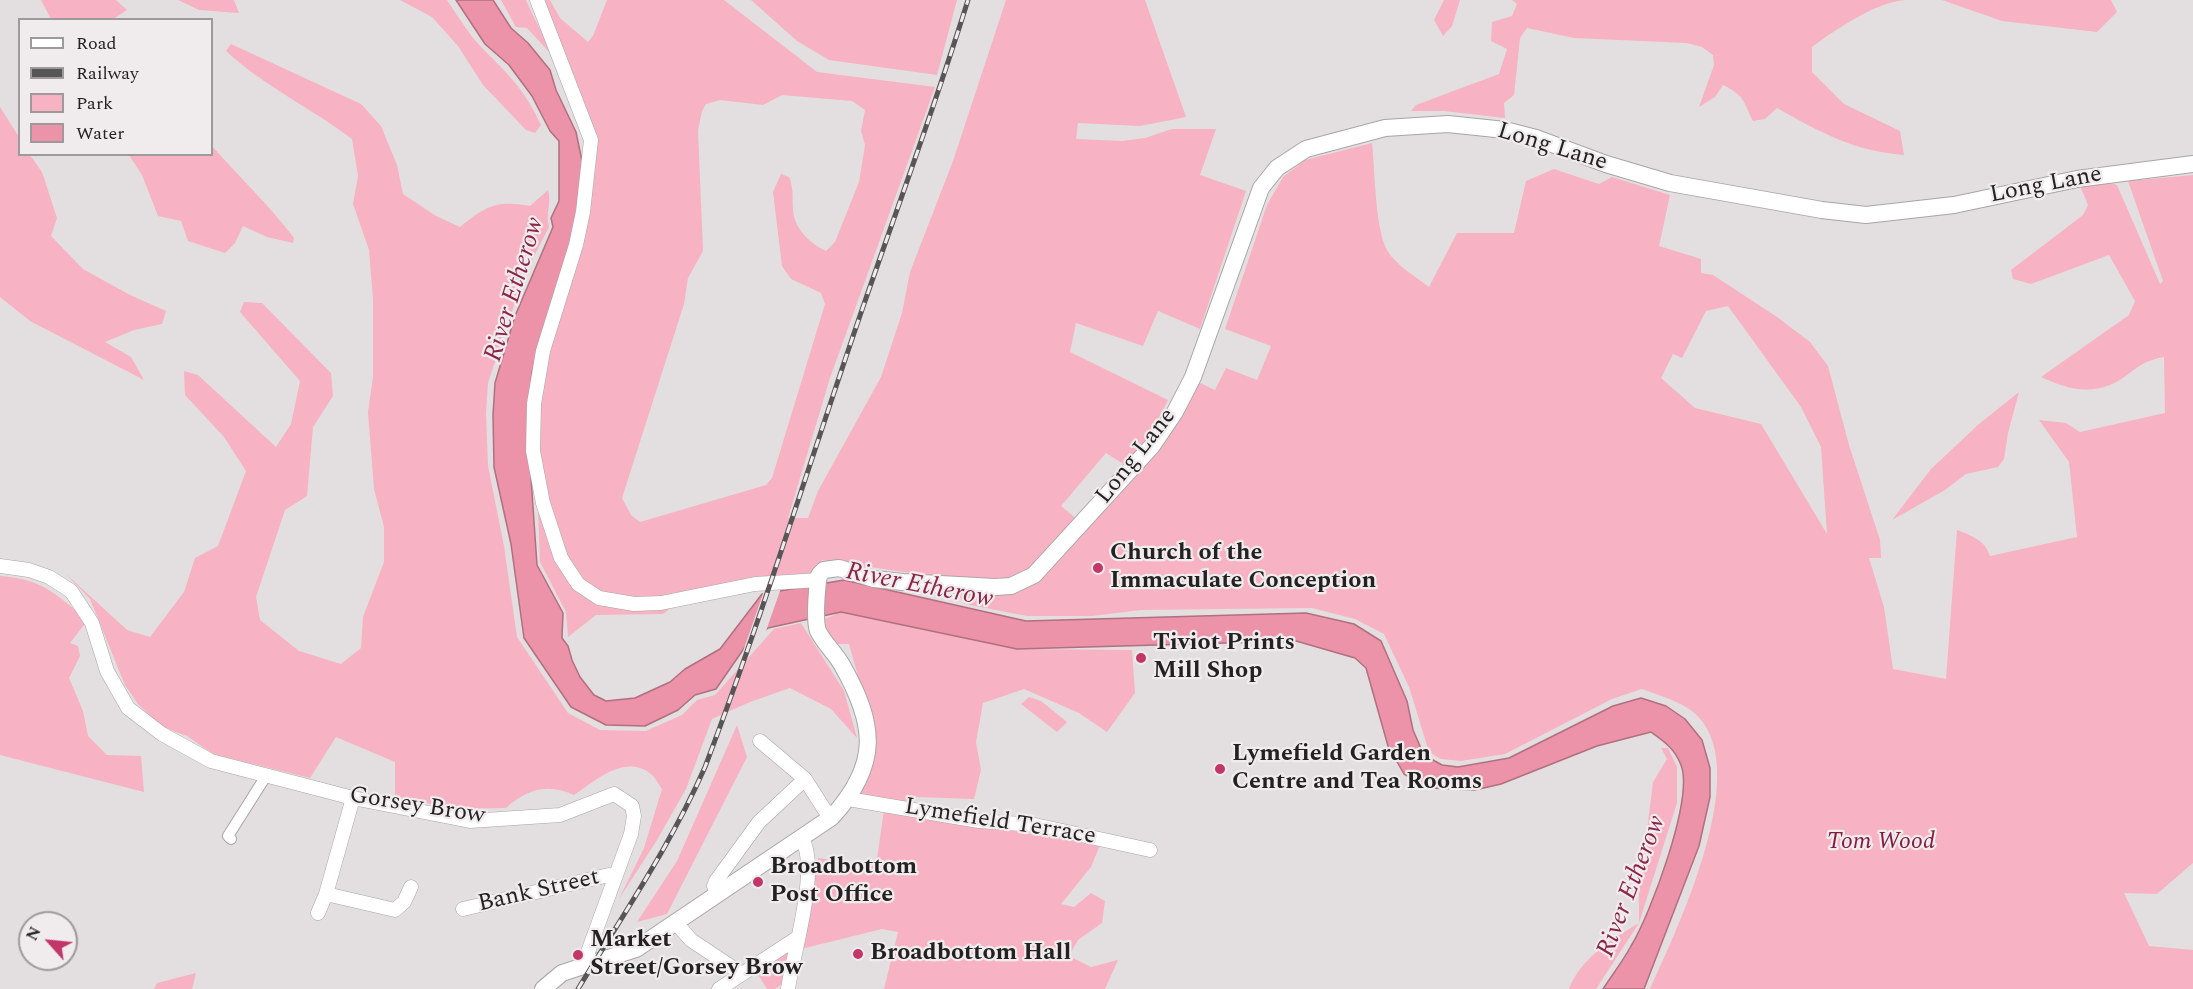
<!DOCTYPE html>
<style>
body{margin:0}
#map{position:relative;width:2193px;height:989px;overflow:hidden;background:#e3dedf;font-family:Spectral,serif}
canvas{display:block}
.legend{position:absolute;left:18px;top:18px;width:195px;height:138px;box-sizing:border-box;background:#f0ebec;border:2px solid #9e9a9b;margin:0;padding:8px 10px;list-style:none;font-size:18px;color:#232122}
.legend li{display:flex;align-items:center;gap:12px;height:30px}
.legend b{width:30px;border:2px solid #9e9a9b}
.north{position:absolute;left:18px;top:911px;width:60px;height:60px;box-sizing:border-box;background:#f0ebec;border:2px solid #9e9a9b;border-radius:50%;rotate:297deg;font-size:16px;font-weight:700;line-height:24px;text-align:center;color:#232122}
.north::after{content:'';display:block;margin:auto;width:21px;height:27px;background:#c33668;clip-path:polygon(50% 0,100% 100%,50% 72%,0 100%)}
</style>
<div id="map">
<canvas width="2193" height="989"></canvas>
<ul class="legend">
<li><b style="height:8px;background:#fff"></b>Road</li>
<li><b style="height:8px;background:#585556"></b>Railway</li>
<li><b style="height:16px;background:#f7b3c3"></b>Park</li>
<li><b style="height:16px;background:#ec92a9"></b>Water</li>
</ul>
<div class="north">N</div>
</div>
<script>
const ctx = document.querySelector('canvas').getContext('2d');
ctx.lineJoin = 'round';
function fill(path, color) { ctx.fillStyle = color; ctx.fill(path, 'evenodd'); }
function trace(path, color, width, dash) { ctx.strokeStyle = color; ctx.lineWidth = width; ctx.lineCap = dash ? 'butt' : 'round'; ctx.setLineDash(dash || []); ctx.stroke(path); }
function drawText(font, color, halo, rows, align = 'center') {
  ctx.font = font + ' Spectral,serif'; ctx.lineWidth = 4.5; ctx.setLineDash([]); ctx.textBaseline = 'middle'; ctx.strokeStyle = halo; ctx.fillStyle = color; for (const [text, x, y, turn = 0] of rows) {
    ctx.save(); ctx.translate(x, y); ctx.rotate((+turn || 0) * Math.PI / 180); ctx.textAlign = isNaN(turn) ? turn : align; if (halo) ctx.strokeText(text, 0, 0); ctx.fillText(text, 0, 0); ctx.restore();
  }
}
fill(new Path2D(`
 M41,0H116L127,10L113,19H51Z
 M178,0H234L239,13L199,10Z
 M400,0H447C458,16 469,35 483,49C510,76 524,89 541,125L535,133L526,130L483,85L458,46L432,17Z
 M501,0H526C534,19 544,35 551,54L527,28L516,27Z
 M541,0H550L560,18L588,42L593,36L607,0H724L817,72L935,87L830,378L788,518H808L818,491L881,377L902,313L910,272L953,161L1006,0H1145L1186,117L1140,126L1078,123L1076,139L1122,141L1145,138L1172,129H1216L1200,175L1246,191L1200,329L1158,311L1143,346L1076,323L1070,352L1168,400L1146,442L1125,465L1106,453L1061,506L1085,526L1198,382L1215,390L1226,368L1257,380L1271,346L1225,329L1267,205L1283,177L1305,160L1372,143C1375,172 1375,220 1385,246C1392,263 1415,276 1429,287L1457,233H1514L1526,181L1554,169L1599,184L1612,177L1670,195L1659,246L1701,259V273L1713,275L1777,317L1810,342L1828,366L1849,445L1880,540L1881,558H1869L1884,607L1893,669L1946,679L1957,530C1972,536 1985,540 1990,556L2077,537L2069,462L2039,420L2066,423L2080,432L2165,413L2164,357C2135,362 2132,376 2110,385C2085,395 2063,387 2041,377L2129,315L2135,301L2109,255L2031,284L2013,279L2011,270L2083,215L2088,205L2081,188C2093,182 2105,180 2117,185L2160,284L2163,281L2128,181L2193,175V863L2157,894L2124,893L2149,946L2193,950V989H1650C1677,929 1758,763 1692,711C1679,701 1658,695 1642,689L1612,699L1505,754L1461,761L1441,759L1429,752L1409,687L1384,634L1355,619L1312,608L1141,610L1092,616H1027L965,604L945,578L822,560L811,577L672,607L663,614L596,615L568,637L566,612L540,562L538,509L566,553L545,500L536,450V405L594,140ZM782,95L852,101L865,110L861,131L865,145L859,182L835,242L826,251C811,244 793,228 793,209C792,197 794,189 789,177L781,174L773,192L782,266L791,279L821,293L825,304L772,478L766,485L640,522L631,515L622,498L684,304L688,278L703,251L698,130L702,111L706,104L720,100L763,105ZM1728,306L1801,407L1821,447L1827,534L1761,424L1695,408L1661,378L1673,354L1682,358L1706,311Z
 M751,0H957L937,75L829,60L797,41Z
 M1444,0H1460L1452,26L1443,36L1434,20Z
 M1512,0H1905C1876,2 1835,30 1812,47V72L1844,104L1900,131L1904,155C1853,151 1820,132 1777,108L1765,119L1753,121C1743,101 1745,96 1723,85L1715,97L1699,107L1714,65L1713,55L1702,47L1687,43L1574,38L1527,28L1520,38L1514,95L1504,103L1505,118L1444,111H1411L1416,105L1499,74L1507,49L1491,41L1492,22L1512,16L1517,4Z
 M1942,0H2111L2117,12L2097,32L2002,21Z
 M231,44L361,104L381,126L397,165L403,194L436,216L460,227C486,206 496,200 530,206L548,190C552,204 545,213 549,227L524,276L504,335L488,383L486,413L488,466L504,546L517,637L568,713L600,730L646,731L682,715L697,700L715,695L774,629L801,623L844,691L857,738L831,709L790,688L750,702L712,719L686,789L657,840L619,899L644,848L662,789C659,785 655,777 651,774C625,753 595,781 574,795C548,783 527,789 506,808L457,809L395,797V762L336,737L310,778L213,754L187,736L162,727L138,704L125,685L90,599L65,573L127,630L150,637L184,592L195,558L218,546L246,471L224,437L185,395L184,371L198,375L276,447L291,424L300,381L240,312L244,302L262,303L331,373L333,396L313,427L307,496L285,510L256,597L260,620L299,651L341,664L361,648L363,617L384,562V527L374,489L368,412L373,377V299L369,250L353,204L358,176L352,139C311,108 264,86 226,51Z
 M0,107L19,137L20,154L30,155L42,172L57,218L51,236L83,269L130,295L166,311L162,324L134,330L105,342L131,357L144,380L30,321L0,297Z
 M212,146C239,177 269,205 294,238L293,243L267,237L243,226L235,243L225,253L188,241L181,221L158,216L142,175L129,155L212,154Z
 M2019,392L2008,433L2004,459L1998,467L1966,474L1945,490L1892,520L1931,469L1979,424Z
 M0,576C42,579 57,594 87,621L70,643L78,646L80,656L69,678L83,711L88,736L107,755L141,756L144,792L0,755Z
 M841,612L1017,649L1132,650L1135,693L1107,732L1079,713L1024,689L983,703L976,742L981,770L974,799L916,797L912,804L860,795L875,757L876,740L849,644H836L820,621Z
 M1029,697L1041,701L1067,722L1057,732L1021,704Z
 M737,725L747,757L667,914L637,922L677,861Z
 M1661,748H1668L1677,767V803L1639,923L1596,989H1569C1580,959 1612,939 1639,923V894L1653,782L1667,759Z
 M884,810L1100,845L1091,867L1061,904L1074,907L1091,893L1105,901L1102,923L1078,940L1069,956L1091,967L1118,960L1105,989H884L898,932L882,929L801,949L818,858L876,866Z
 M788,951L782,984L775,989H767L756,971Z
 M196,973L192,989H154L157,983Z`), '#f7b3c3');
const water = new Path2D(`
 M456,0H493L511,28L528,43L550,70L556,90L576,132L586,180L573,241L532,372L527,420L537,565L563,613L562,638L568,646L572,660L580,677L594,695L606,701L635,698L670,682L685,669L720,649L762,594L844,580L1026,621L1306,613L1354,624L1381,641L1407,701L1413,730L1424,755L1442,765L1458,767L1509,758L1613,706L1641,698L1666,706L1685,719L1702,740L1710,768V797L1699,846L1644,989H1603C1612,975 1623,961 1631,946C1650,915 1694,799 1681,765C1675,749 1665,742 1651,732L1597,746L1501,784L1475,790L1430,788L1404,774L1388,746L1366,668L1355,658L1296,641L1017,649L841,612L768,628L745,647L716,689L695,695L678,710L645,726L606,725L571,707L524,638L511,544L494,467L493,415L495,383L515,316L553,227L551,218L559,201V141L550,131L532,96L509,65L485,44Z`);
fill(water, '#ec92a9');
trace(water, '#b07080', 1.5);
fill(new Path2D(`
 M781,588L765,634L747,649L740,660L764,591Z`), '#e3dedf');
const pedestrian = new Path2D(`
 M231,839L228,836L266,776`);
const minor = new Path2D(`
 M537,0L591,140L583,212L576,245L543,351L534,404L533,451L543,503L561,558L578,584L599,598L634,604L661,603L755,584L819,580
 M0,566L29,570L49,577L71,591L92,623L107,671L128,708L162,734L211,761L353,798L470,821L560,815L614,794L632,806L634,816L631,834L588,952V963
 M760,741L805,779L824,809L832,817
 M848,799L979,821L1035,825L1150,850
 M326,894L395,910L404,902L411,887
 M717,895L714,886L716,881L759,822L805,779
 M463,909L609,875L615,877
 M318,913L326,894L353,798
 M676,923L691,940L742,974
 M719,989L797,938
 M788,989C793,953 820,868 802,839`);
const tertiary = new Path2D(`
 M543,989L562,973L636,949L832,817C880,764 876,725 842,665C835,653 824,643 818,631C814,620 817,587 819,575L824,570L839,568L874,579L903,582L995,587L1011,586L1034,575L1152,446L1175,412L1193,377L1261,188L1277,168L1306,149L1385,128L1448,124L1505,130L1536,138L1606,164L1670,183L1822,210L1866,215L1954,205L2077,179L2193,164`);
trace(pedestrian, '#a9a5a6', 12);
trace(minor, '#a9a5a6', 15);
trace(tertiary, '#a9a5a6', 18);
trace(pedestrian, '#fff', 10);
trace(minor, '#fff', 14);
trace(tertiary, '#fff', 16);
const rail = new Path2D(`
 M578,989C622,916 671,845 705,767C763,614 811,458 864,304C899,203 936,103 968,0`);
trace(rail, '#585556', 5);
trace(rail, '#f0ebec', 3, [9]);
for (const [x, y, r, color] of [
 [1098,568,6,"#c33668"],
 [1141,658,6,"#c33668"],
 [1220,769,6,"#c33668"],
 [758,882,6,"#c33668"],
 [858,954,6,"#c33668"],
 [578,955,6,"#c33668"]
]) { const dot = new Path2D(); dot.arc(x, y, r, 0, 2 * Math.PI); ctx.fillStyle = color; ctx.fill(dot); trace(dot, '#f0ebec', 2); }
drawText('24px', '#232122', '#f0ebec', [
 ["Long Lane",1552,148,17],
 ["Long Lane",2046,186,-11],
 ["Long Lane",1137,457,-52],
 ["Gorsey Brow",417,807,9],
 ["Lymefield Terrace",1000,823,9],
 ["Bank Street",539,892,-13]
]);
drawText('bold 24px', '#232122', '#f0ebec', [
 ["Church of the",1110,554],
 ["Immaculate Conception",1110,582],
 ["Tiviot Prints",1153,644],
 ["Mill Shop",1153,672],
 ["Lymefield Garden",1232,755],
 ["Centre and Tea Rooms",1232,783],
 ["Broadbottom",770,868],
 ["Post Office",770,896],
 ["Market",590,941],
 ["Street/Gorsey Brow",590,969],
 ["Broadbottom Hall",870,954]
], 'left');
drawText('italic 24px', '#841c42', '#f0ebec', [
 ["Tom Wood",1881,843]
]);
drawText('italic 26px', '#8b2448', '#f0ebec', [
 ["River Etherow",516,290,-73],
 ["River Etherow",919,587,11],
 ["River Etherow",1633,887,-69]
]);
</script>
